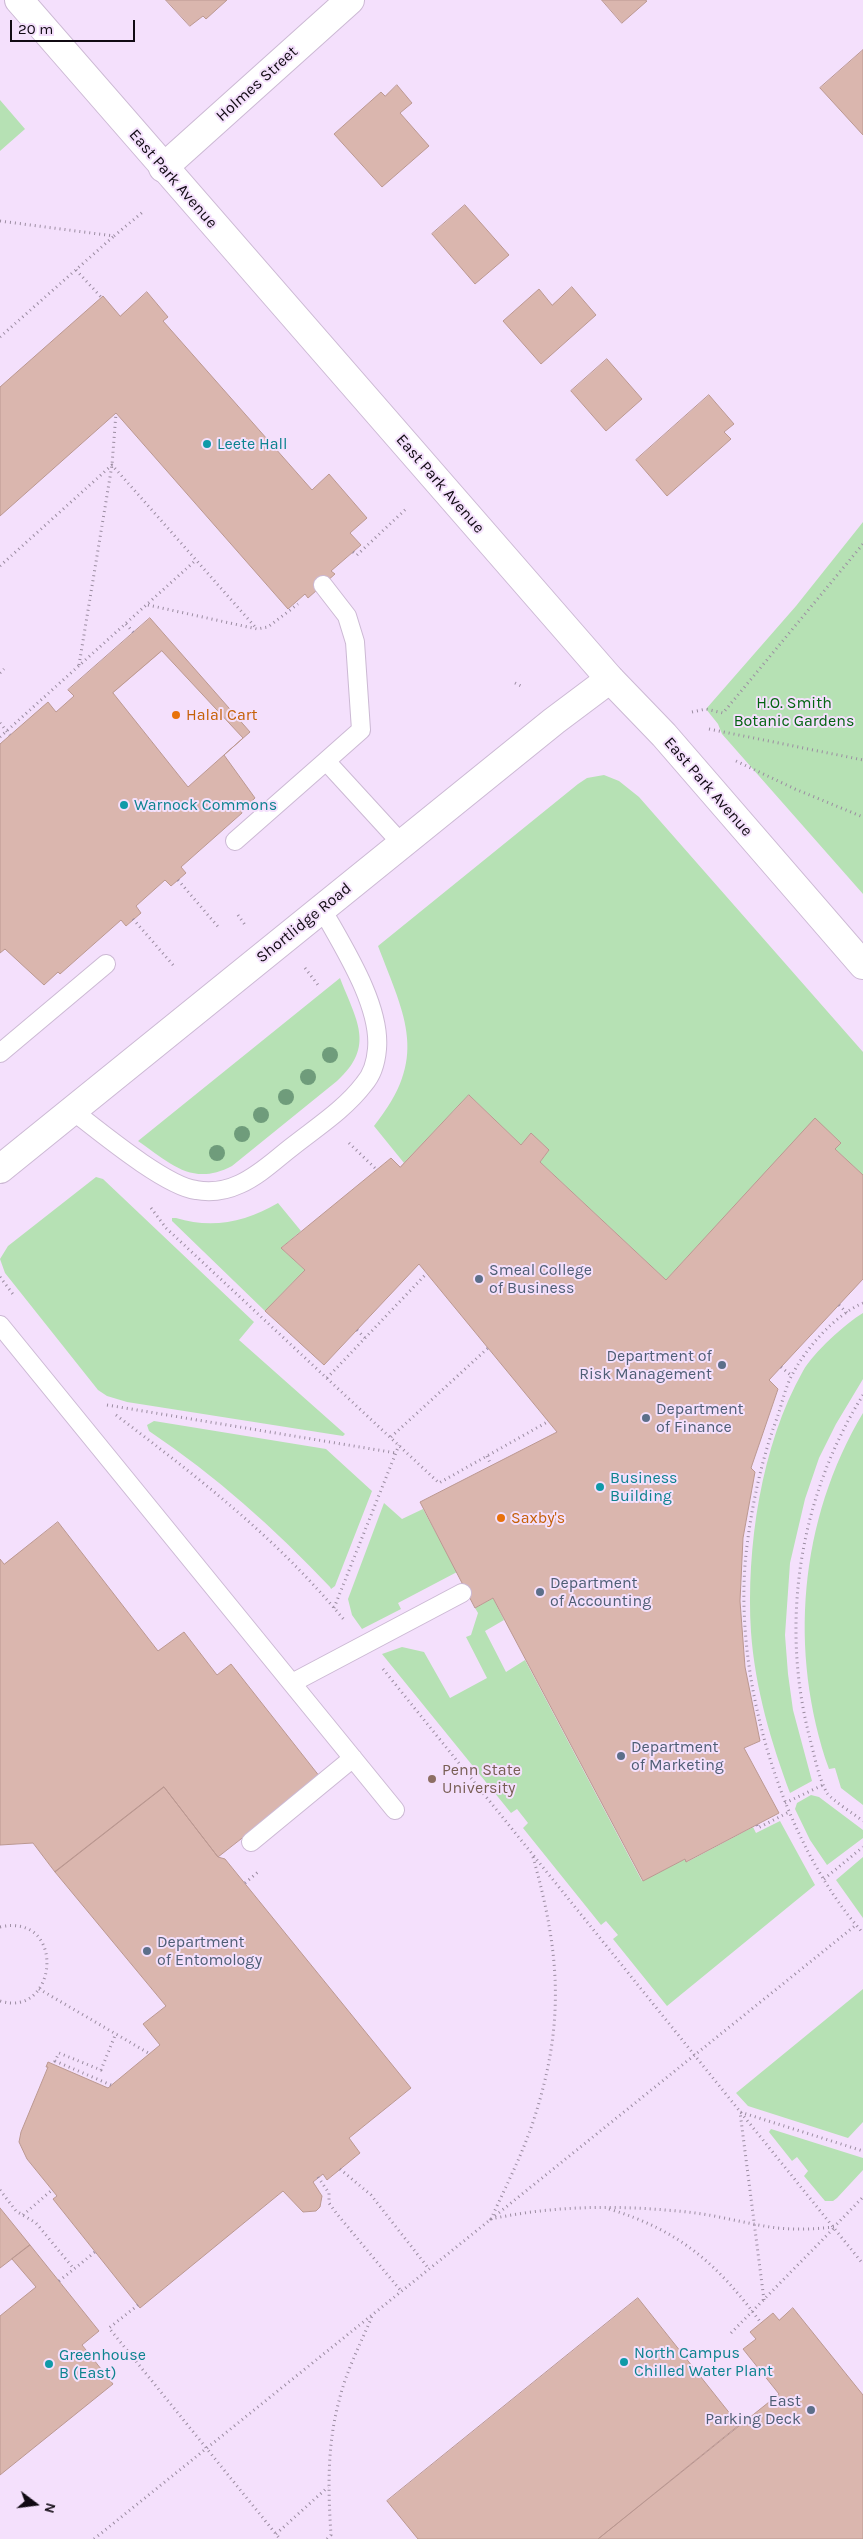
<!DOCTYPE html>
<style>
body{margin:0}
#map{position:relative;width:863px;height:2539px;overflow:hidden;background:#f4e0fc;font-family:Karla,sans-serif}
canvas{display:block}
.north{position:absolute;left:10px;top:2479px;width:50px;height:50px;-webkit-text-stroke:4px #f4e0fc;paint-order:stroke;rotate:105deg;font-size:14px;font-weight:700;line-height:20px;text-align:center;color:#110a13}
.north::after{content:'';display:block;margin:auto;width:18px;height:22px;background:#110a13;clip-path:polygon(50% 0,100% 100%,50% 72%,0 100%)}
.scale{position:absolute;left:10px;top:20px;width:125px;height:22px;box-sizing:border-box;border:2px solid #110a13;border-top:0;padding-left:6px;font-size:15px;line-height:18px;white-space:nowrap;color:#110a13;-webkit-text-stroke:4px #f4e0fc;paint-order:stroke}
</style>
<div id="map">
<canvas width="863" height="2539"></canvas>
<div class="north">N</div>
<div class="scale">20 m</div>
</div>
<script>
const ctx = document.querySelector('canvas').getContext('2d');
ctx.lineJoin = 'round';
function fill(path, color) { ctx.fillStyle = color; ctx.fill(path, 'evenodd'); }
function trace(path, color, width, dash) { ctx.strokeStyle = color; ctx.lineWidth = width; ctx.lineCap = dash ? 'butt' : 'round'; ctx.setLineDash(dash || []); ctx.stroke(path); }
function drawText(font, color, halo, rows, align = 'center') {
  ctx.font = font + ' Karla,sans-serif'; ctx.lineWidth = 4; ctx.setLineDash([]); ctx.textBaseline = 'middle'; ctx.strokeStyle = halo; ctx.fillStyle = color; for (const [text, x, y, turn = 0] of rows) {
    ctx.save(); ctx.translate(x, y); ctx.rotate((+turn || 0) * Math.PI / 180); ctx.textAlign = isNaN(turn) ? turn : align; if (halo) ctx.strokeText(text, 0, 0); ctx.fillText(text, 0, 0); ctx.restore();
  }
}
fill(new Path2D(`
 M0,100L25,129L0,151Z
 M863,522V894L722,734L718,724L706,709L796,606Z
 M604,775L619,781L639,797L863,1052V1175L835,1149L841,1143L815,1119L666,1280L540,1162L549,1150L531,1134L521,1145L469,1095L404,1163L374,1126C429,1058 406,1019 378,946L578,784L587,778Z
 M340,978C356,1020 376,1046 337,1081L232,1166C192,1187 170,1163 138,1141Z
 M96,1177L103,1179L254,1322L239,1340L345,1434L343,1436L127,1402L107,1396L98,1390L5,1273L0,1259L8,1246Z
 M278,1203L301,1231L281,1248L305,1270L265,1311L172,1221V1218H176C212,1229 246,1222 278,1203Z
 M863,1313V1379L836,1424L819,1458L805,1499L790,1563L785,1635L788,1674L793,1710L812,1781L790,1793C771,1742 755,1688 751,1632C746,1548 761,1445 803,1371C814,1352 845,1324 863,1313Z
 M863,1413V1805L841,1788L835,1768L829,1769C788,1652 799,1520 863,1413Z
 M154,1421L326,1449L372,1491L335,1586L331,1589L330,1587C274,1528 216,1476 149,1431L147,1425Z
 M384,1503L402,1519L423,1509L457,1572L398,1603L401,1609L362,1629L352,1615L348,1599Z
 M493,1598L504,1620L485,1631L506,1672L525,1660L642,1881L685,1859L687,1862L753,1827L756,1833L780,1821L815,1885L667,2006L613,1939L618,1935L606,1921L601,1925L523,1828L528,1823L517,1809L511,1813L382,1654L402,1647L424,1652L450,1698L487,1678L466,1637L471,1635L478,1613L475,1608Z
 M811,1795L819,1797L863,1830V1838L827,1865L810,1840L795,1809L797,1803Z
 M863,1857V1918L836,1880Z
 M863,1989V2122L848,2138L748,2106L736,2093Z
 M771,2129L863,2158V2170L837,2198L833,2201H825L804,2176L808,2171L797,2157L792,2161L769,2132Z`), '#b6e1b4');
const building = new Path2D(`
 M166,0H227L206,19L203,16L190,26Z
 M602,0H645L647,1L622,23Z
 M863,50V135L820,88Z
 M397,85L412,103L400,113L429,146L382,187L334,134L381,92L385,96Z
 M465,205L509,255L475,284L432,234Z
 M572,287L596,315L541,364L503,321L539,289L552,305Z
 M147,292L168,317L163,321L312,490L329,474L367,518L350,533L361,545L331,571L335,574L308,598L305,594L288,609L116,413L0,516V387L103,296L120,316Z
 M607,359L642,399L606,431L571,391Z
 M709,395L734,424L724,432L731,439L667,496L636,460Z
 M150,618L250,732L224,755L255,798L241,811L242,813L181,867L186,873L178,880L171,886L165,880L136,906L141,913L126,926L121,920L60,974L58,972L44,985L5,949L0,953V744L48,702L56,712L74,696L68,690Z
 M162,651L243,738L188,787L113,693Z
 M469,1095L521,1145L531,1133L549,1150L540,1162L666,1280L815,1118L841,1143L835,1149L863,1175V1279L769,1380L778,1389L751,1468L755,1472L743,1538L740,1601L745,1667L760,1741L744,1748L779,1813L686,1862L685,1859L643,1881L493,1598L475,1608L420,1502L557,1432L419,1264L324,1365L265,1311L305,1270L281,1248L391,1158L400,1167Z
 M58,1522L158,1651L184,1632L217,1675L231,1664L320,1777L218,1857L164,1787L55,1872L33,1843L0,1845V1559L4,1564Z
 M164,1787L218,1857L225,1859L411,2088L349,2138L360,2153L327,2180L323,2174L313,2182L322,2196L320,2207L316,2211L303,2212L283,2191L140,2308L53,2199L57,2196L27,2159L19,2142L21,2132L48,2067H46L48,2062L108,2088L160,2045L143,2024L166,2006L55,1872Z
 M0,2208L30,2245L0,2268Z
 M30,2245L99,2331L82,2345L113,2384L0,2475V2316L36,2287L12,2259Z
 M638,2298L739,2425L598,2539H418L387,2501Z
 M793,2308L863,2395V2539H598L779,2394L743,2349L756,2339L750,2332L773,2313L779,2320Z`);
fill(building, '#dab6ae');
trace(building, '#bb9891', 1);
const service = new Path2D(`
 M323,585L347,616L355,642L361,730L326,761
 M235,841L326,761L402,844
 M0,1053L106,964
 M73,1111C99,1131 165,1186 196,1190C211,1193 227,1190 240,1184C260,1175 276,1159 293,1146C317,1127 345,1109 364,1084C372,1075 376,1061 377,1049C381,1005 343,947 322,909
 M0,1325L395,1810
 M292,1683L462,1593
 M251,1842L353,1758`);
const minor = new Path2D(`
 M163,168L350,0
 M0,1169L554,721L610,679`);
const secondary = new Path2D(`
 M19,0L610,679L664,735L863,965`);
trace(service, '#ccb9d4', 20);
trace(minor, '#ccb9d4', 30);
trace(secondary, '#ccb9d4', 30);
trace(new Path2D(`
 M0,221L114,236L144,211
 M76,270L101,297
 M0,337L114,236
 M353,552L357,555L407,508
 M0,566L112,465L257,629
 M148,605L257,629L268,627L298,604
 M126,624L134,633
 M79,665L112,465L116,413
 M0,673L4,669
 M515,683L523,687
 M692,712L706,709L723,713L863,544
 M0,723L10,735
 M709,729L863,760
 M0,737L196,560
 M736,761L795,789L863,817
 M178,880L220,929
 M238,915L245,925
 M133,919L174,966
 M305,968L318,985
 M349,1143L377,1170
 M151,1208L166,1228L439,1483L549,1421
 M0,1277L15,1297
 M863,1303C835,1315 806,1348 792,1375C785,1388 782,1404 777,1418C761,1461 751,1509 746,1554C733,1677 781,1841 863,1933
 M839,1305L847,1313
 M357,1330L365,1338
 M781,1367L792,1376
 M327,1378L427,1273
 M863,1395C800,1496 780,1620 809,1735C814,1753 818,1777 827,1793C833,1801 854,1814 863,1821
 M107,1405L396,1453
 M116,1415C200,1479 277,1538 345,1621
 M391,1437L488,1348
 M487,1456L491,1465
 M334,1608L399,1445
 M383,1669L863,2264
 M785,1803L825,1784
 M757,1825L758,1828L789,1812
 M533,1857C561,1956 565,2027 532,2125C521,2157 505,2188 491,2219C556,2205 621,2205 687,2212C717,2215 747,2224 777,2228C796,2230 815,2229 834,2227L863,2197
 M824,1879L863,1847
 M245,1883L258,1872
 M0,1927C67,1912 58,2019 0,2001
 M39,1989L150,2054
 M111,2085L55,2061L59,2053L101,2070L116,2033
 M340,2169L371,2195L429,2269
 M318,2177L329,2193V2203L337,2214L401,2291
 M0,2190L16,2211L36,2223L74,2269L95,2252
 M609,2209C679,2230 718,2264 761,2323
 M23,2215L52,2190
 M59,2281L74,2269
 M764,2300L740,2112L863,2151
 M138,2305L109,2328L280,2539
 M731,2333L834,2228
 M276,2534L328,2487
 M94,2539L856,1925
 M327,2539L331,2535C328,2490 327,2445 339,2401C346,2371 361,2343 373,2314`), '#9b8ca1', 3, [1, 4]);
trace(service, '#fff', 18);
trace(minor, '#fff', 28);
trace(secondary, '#fff', 28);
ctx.fillStyle = '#6f9c7b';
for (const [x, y] of [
 [330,1055],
 [308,1077],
 [286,1097],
 [261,1115],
 [242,1134],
 [217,1153]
]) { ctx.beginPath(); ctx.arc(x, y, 8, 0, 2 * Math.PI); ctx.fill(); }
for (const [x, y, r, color] of [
 [207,444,5,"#0f9aa8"],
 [176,715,5,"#e8710a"],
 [124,805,5,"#0f9aa8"],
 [479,1279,5,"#5c6f8a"],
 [722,1365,5,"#5c6f8a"],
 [646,1418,5,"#5c6f8a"],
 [600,1487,5,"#0f9aa8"],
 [501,1518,5,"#e8710a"],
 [540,1592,5,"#5c6f8a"],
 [621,1756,5,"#5c6f8a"],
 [432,1779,5,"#8d6e63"],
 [147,1951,5,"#5c6f8a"],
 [624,2362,5,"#0f9aa8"],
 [49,2364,5,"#0f9aa8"],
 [811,2410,5,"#5c6f8a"]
]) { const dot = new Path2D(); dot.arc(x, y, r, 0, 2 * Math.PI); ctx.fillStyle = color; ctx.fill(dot); trace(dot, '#f4e0fc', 2); }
drawText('16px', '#110a13', '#f4e0fc', [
 ["Holmes Street",257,84,-42],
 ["East Park Avenue",173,179,49],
 ["East Park Avenue",440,484,49],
 ["East Park Avenue",708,787,49],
 ["Shortlidge Road",304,923,-39]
]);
drawText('16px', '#0d838f', '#f4e0fc', [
 ["Leete Hall",217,444],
 ["Warnock Commons",134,805],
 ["Business",610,1478],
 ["Building",610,1496],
 ["North Campus",634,2353],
 ["Chilled Water Plant",634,2371],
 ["Greenhouse",59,2355],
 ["B (East)",59,2373]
], 'left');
drawText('16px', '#036411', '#f4e0fc', [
 ["H.O. Smith",794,703],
 ["Botanic Gardens",794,721]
]);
drawText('16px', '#c56008', '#f4e0fc', [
 ["Halal Cart",186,715],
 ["Saxby's",511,1518]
], 'left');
drawText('16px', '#4e5e75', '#f4e0fc', [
 ["Smeal College",489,1270],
 ["of Business",489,1288],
 ["Department of",712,1356,"right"],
 ["Risk Management",712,1374,"right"],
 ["Department",656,1409],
 ["of Finance",656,1427],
 ["Department",550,1583],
 ["of Accounting",550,1601],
 ["Department",631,1747],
 ["of Marketing",631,1765],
 ["Department",157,1942],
 ["of Entomology",157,1960],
 ["East",801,2401,"right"],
 ["Parking Deck",801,2419,"right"]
], 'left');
drawText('16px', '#785e54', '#f4e0fc', [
 ["Penn State",442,1770],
 ["University",442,1788]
], 'left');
</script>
